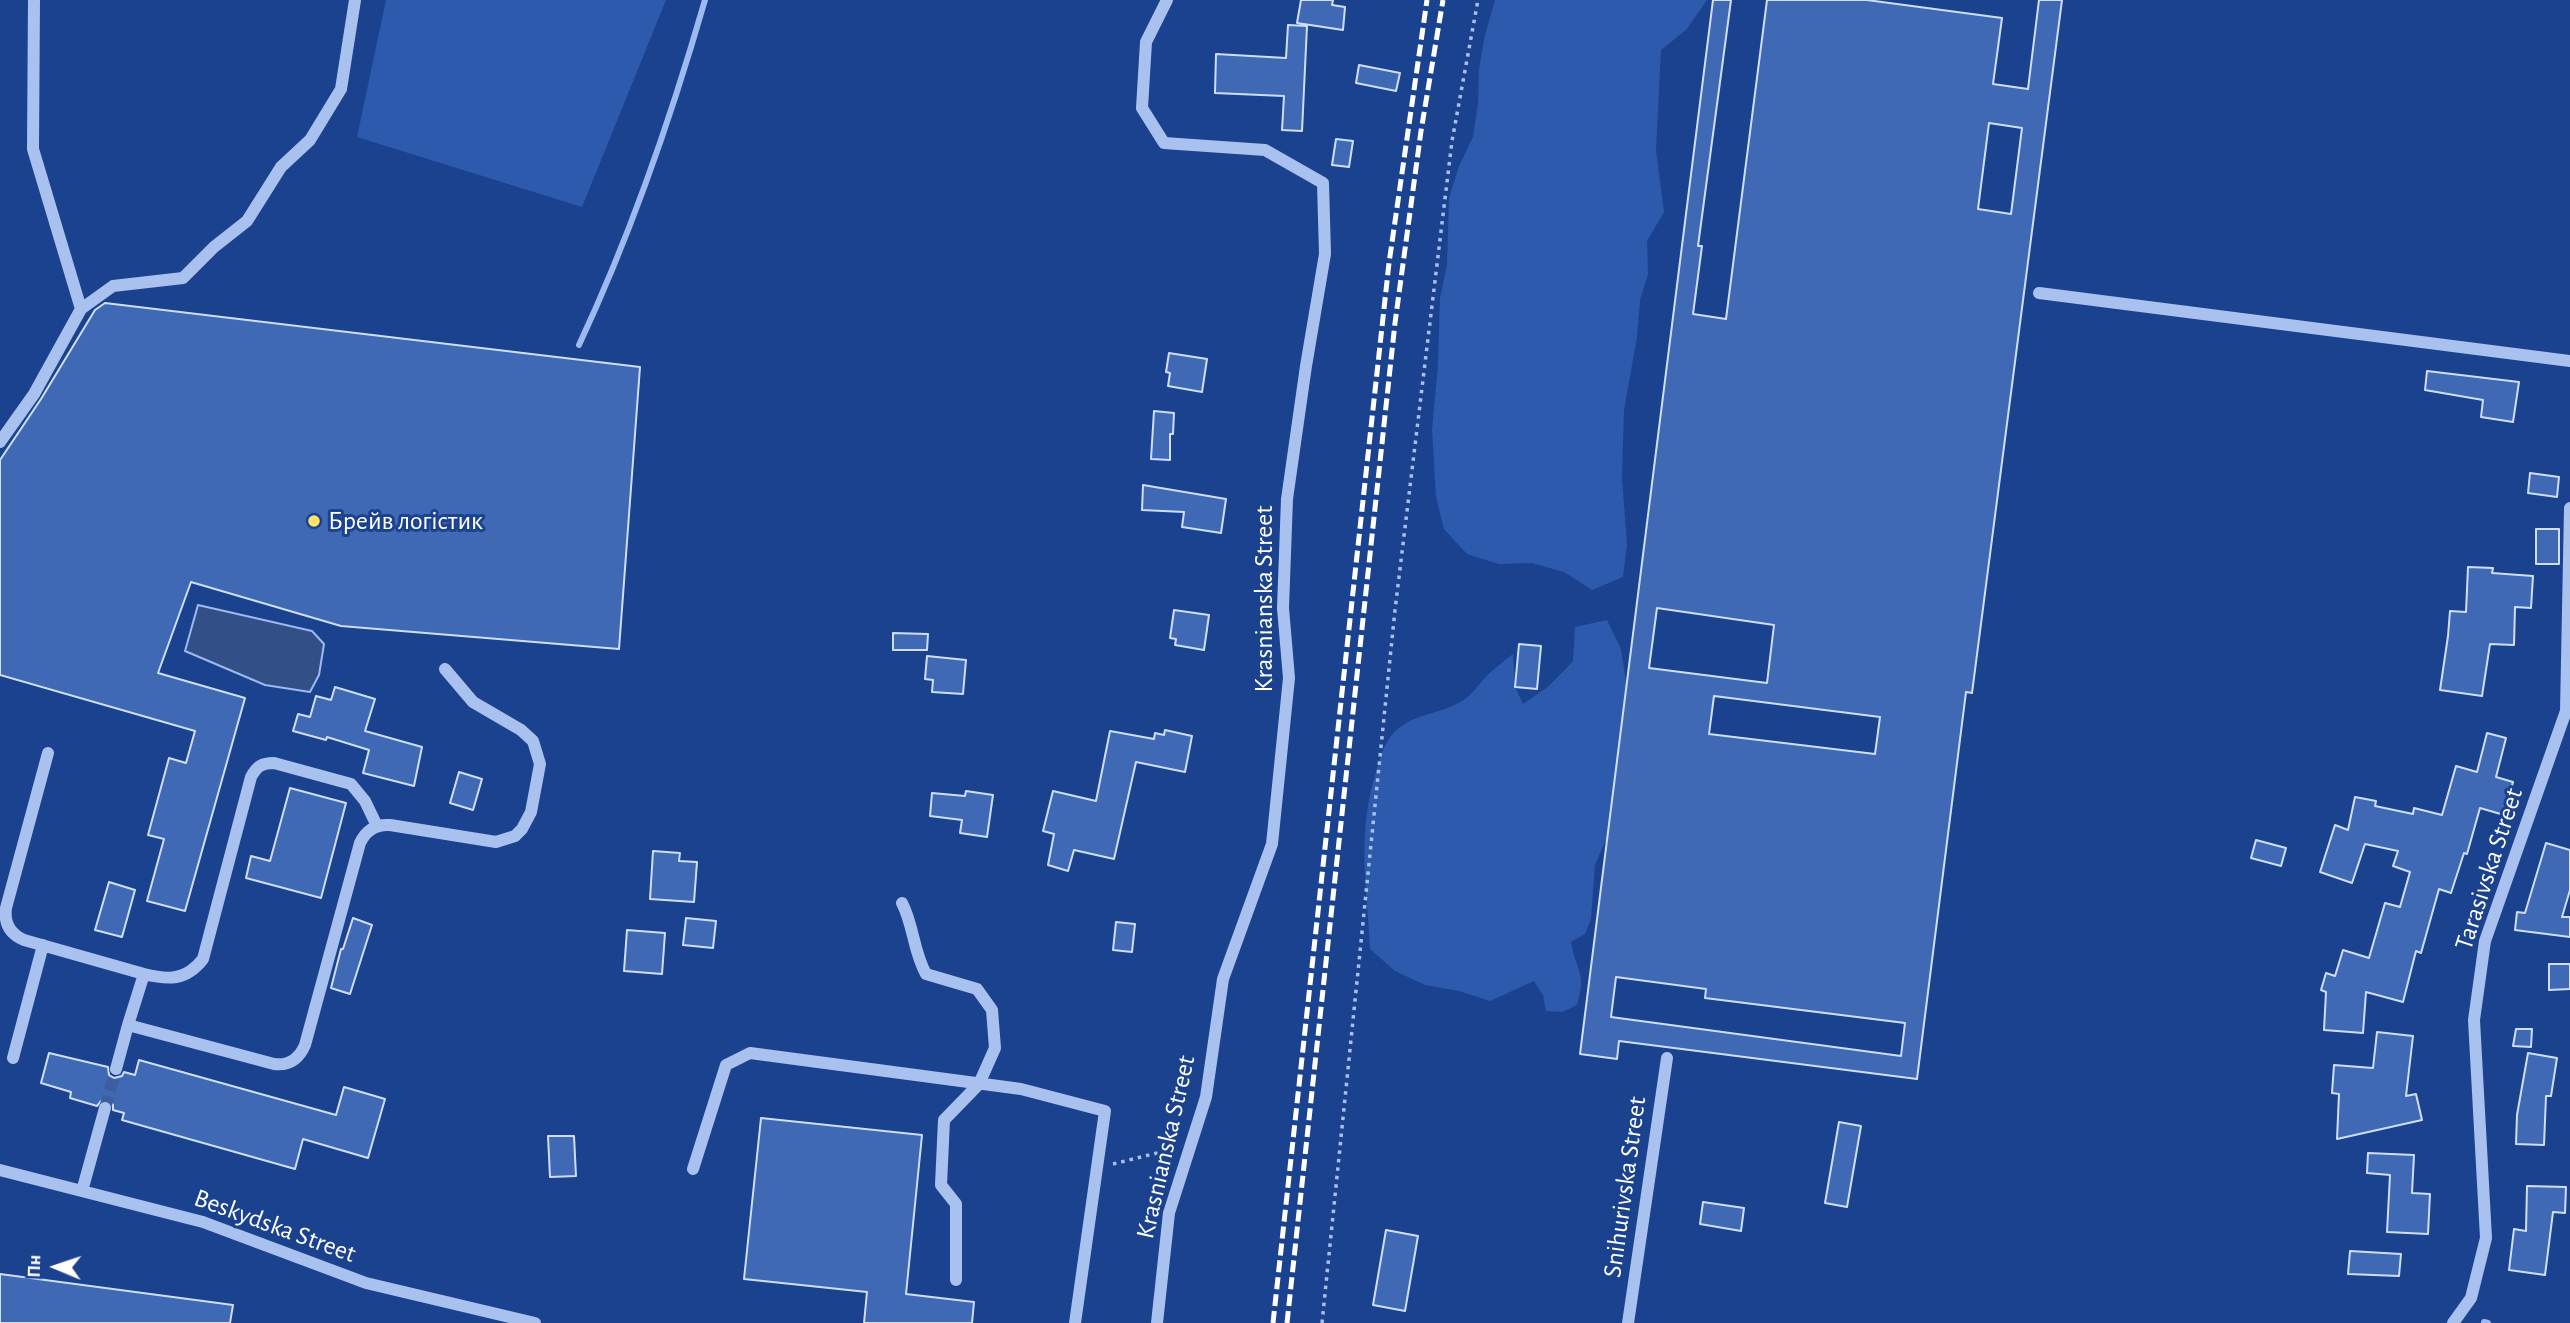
<!DOCTYPE html>
<meta charset="utf-8">
<style>
body{margin:0}
#map{position:relative;width:2570px;height:1323px;overflow:hidden;background:#1b428f;font-family:"Alegreya Sans",sans-serif}
canvas{display:block}
.north{position:absolute;left:21px;top:1232px;width:70px;height:70px;-webkit-text-stroke:5px #1b428f;paint-order:stroke;rotate:272deg;font-size:19px;font-weight:700;line-height:28px;text-align:center;color:#fff}
.north::after{content:'';display:block;margin:auto;width:24px;height:32px;background:#fff;clip-path:polygon(50% 0,100% 100%,50% 72%,0 100%)}
</style>
<div id="map">
<canvas width="2570" height="1323"></canvas>
<div class="north">Пн</div>
</div>
<script>
const ctx = document.querySelector('canvas').getContext('2d');
ctx.lineJoin = 'round';
function fill(path, color) { ctx.fillStyle = color; ctx.fill(path, 'evenodd'); }
function trace(path, color, width, dash) { ctx.strokeStyle = color; ctx.lineWidth = width; ctx.lineCap = dash ? 'butt' : 'round'; ctx.setLineDash(dash || []); ctx.stroke(path); }
function drawText(font, color, halo, rows, align = 'center') {
  ctx.font = font + ' "Alegreya Sans",sans-serif'; ctx.lineWidth = 6; ctx.setLineDash([]); ctx.textBaseline = 'middle'; ctx.strokeStyle = halo; ctx.fillStyle = color; for (const [text, x, y, turn = 0] of rows) {
    ctx.save(); ctx.translate(x, y); ctx.rotate((+turn || 0) * Math.PI / 180); ctx.textAlign = isNaN(turn) ? turn : align; if (halo) ctx.strokeText(text, 0, 0); ctx.fillText(text, 0, 0); ctx.restore();
  }
}
fill(new Path2D(`
 M386,0H666L582,207L357,137Z
 M1495,0H1707L1686,30L1661,50L1656,150L1664,212L1647,241L1648,274L1640,300L1637,337L1624,410L1622,478L1627,544L1623,577L1592,590L1564,572L1532,563L1499,564L1467,554L1444,529L1436,497L1432,430L1438,364L1440,298L1447,265L1449,198L1459,166L1473,137L1478,103L1479,69L1485,35Z
 M1607,620L1621,649L1626,681V714L1608,835L1595,865L1591,919L1585,934L1571,942C1576,972 1587,972 1577,1005L1562,1012L1546,1011L1543,995L1534,981L1490,1001L1459,991L1425,985L1395,971L1370,949C1367,884 1356,833 1377,769C1382,753 1385,739 1399,728C1418,713 1441,714 1462,701C1471,696 1477,686 1485,678C1493,669 1503,662 1513,654L1515,687L1523,704L1549,686L1573,661L1575,627Z`), '#2e5aad');
const water = new Path2D(`
 M198,605L312,631L324,644L319,675L310,692L265,685L185,651Z`);
fill(water, '#334f88');
trace(water, '#9cbaf0', 2);
trace(new Path2D(`
 M579,345C631,234 671,118 705,0
 M2484,1322L2488,1323`), '#9cbaf0', 6);
const building = new Path2D(`
 M1301,0H1333L1332,5L1345,7L1343,30L1297,23Z
 M1713,0H1731L1698,246H1702L1693,314L1726,319L1767,0H1867L2002,18L1993,84L2028,89L2039,0H2062L1972,693L1966,692L1917,1079L1619,1041L1617,1059L1580,1054ZM1989,123L2022,128L2011,214L1978,209ZM1657,608L1774,625L1767,683L1649,668ZM1714,696L1880,717L1875,754L1709,734ZM1616,977L1706,989L1705,998L1905,1023L1901,1056L1611,1017Z
 M1288,25L1307,26L1302,131L1282,130L1284,96L1215,93L1216,54L1286,58Z
 M1359,65L1400,73L1396,91L1356,83Z
 M1336,139L1353,141L1349,167L1332,165Z
 M105,303L640,367L619,649L341,626L191,582L158,673L245,698L185,911L147,901L164,839L148,835L169,758L186,763L195,731L0,675V460L41,399L95,310Z
 M1169,353L1207,359L1202,392L1168,386L1170,373L1166,372Z
 M2427,371L2519,382L2513,422L2481,417L2483,400L2425,390Z
 M1154,411L1174,413L1173,434H1170V460L1151,459Z
 M2530,473L2559,477L2557,497L2528,493Z
 M1143,485L1226,499L1221,533L1182,527L1184,512L1142,510Z
 M2536,529H2559V564H2536Z
 M2468,567L2493,568L2492,573L2533,576L2531,608L2515,607L2514,645L2490,644L2482,696L2440,690L2448,636L2450,611L2466,612Z
 M1174,610L1209,615L1204,650L1175,645L1176,639L1170,638Z
 M893,633L928,634L927,650H893Z
 M1519,644L1541,646L1537,689L1515,687Z
 M927,656L966,660L963,694L932,692L933,680L925,679Z
 M335,687L375,699L365,731L422,747L414,786L363,773L369,750L327,737L326,740L293,731L298,714L310,717L316,696L331,700Z
 M1165,730L1192,736L1185,772L1136,762L1114,859L1074,850L1068,871L1048,865L1054,834L1043,831L1053,791L1096,801L1110,731L1154,739L1155,733L1164,735Z
 M2487,733L2506,738L2496,777L2513,782L2504,815L2480,808L2467,854L2464,853L2451,893L2439,889L2421,953L2416,951L2403,1002L2366,992L2363,1033L2324,1030L2326,992L2321,990L2326,973L2335,976L2343,950L2369,958L2385,903L2400,907L2410,872L2393,866L2398,851L2365,844L2352,883L2320,872L2335,825L2348,830L2355,797L2376,801L2375,806L2413,814L2414,808L2442,815L2456,766L2477,772Z
 M459,772L482,779L473,810L450,803Z
 M290,788L346,803L321,898L246,878L251,856L270,861Z
 M966,791L993,795L987,837L960,833L962,820L930,816L932,793L965,796Z
 M2256,840L2286,848L2281,866L2251,858Z
 M2546,843L2570,850V890L2562,917H2570V937L2515,930L2517,912L2525,913Z
 M653,851L680,853L679,861L697,862L694,902L650,899Z
 M109,882L135,890L122,937L95,930Z
 M353,918L372,925L350,994L331,988L341,949H343Z
 M686,918L716,921L713,948L683,945Z
 M1116,922L1135,924L1132,952L1113,950Z
 M627,930L665,933L662,974L624,971Z
 M2549,964H2570V989L2549,990Z
 M2516,1029H2532L2531,1047L2513,1046Z
 M2377,1032L2413,1036L2406,1096L2416,1094L2422,1120L2337,1139L2339,1094L2332,1093L2334,1065L2373,1068Z
 M49,1053L108,1067L109,1075L114,1078L122,1076L124,1072L135,1075L139,1060L336,1115L344,1087L385,1099L368,1158L303,1139L295,1169L122,1120L124,1113L113,1110V1105L108,1100H102L97,1106L70,1098L71,1092L41,1083Z
 M2528,1053L2557,1058L2551,1096H2546L2544,1145L2516,1144L2517,1115Z
 M761,1118L922,1135L906,1294L974,1302L972,1323H864L867,1292L744,1279Z
 M1839,1122L1861,1126L1847,1207L1825,1203Z
 M548,1136H574L576,1176L550,1177Z
 M2368,1153L2414,1155L2412,1193L2430,1194L2428,1234L2387,1232L2390,1175L2367,1173Z
 M2527,1186L2566,1187L2565,1213L2553,1212L2545,1275L2509,1270L2514,1229L2526,1231Z
 M1703,1202L1744,1208L1741,1231L1700,1224Z
 M1386,1230L1418,1236L1405,1311L1373,1305Z
 M2350,1251L2401,1254L2399,1276L2348,1274Z
 M0,1274L233,1305L230,1323H0Z`);
fill(building, '#3f68b5');
trace(building, '#cfdefa', 2);
trace(new Path2D(`
 M105,1108L116,1069`), '#3d5ea0', 12, [12, 6]);
trace(new Path2D(`
 M1113,1164L1173,1149
 M1322,1323L1395,610L1452,141L1478,0`), '#a9c1ee', 3.5, [3.5, 5]);
trace(new Path2D(`
 M2039,293L2570,361
 M81,309L113,286L183,278L214,247L247,221L281,167L310,140L341,89L355,0
 M0,442L34,394L81,309L33,149L34,0
 M48,753L6,908C4,923 10,934 24,940L144,974
 M902,903C914,926 913,951 926,974L977,989L992,1010L995,1048L979,1084L944,1120L941,1185L956,1204V1280
 M128,1025L144,974C168,980 186,981 203,959L251,777C257,766 262,763 274,763L351,784L365,801L377,826
 M13,1058L43,945
 M116,1069L128,1025L274,1064C289,1066 299,1059 305,1045L360,843C366,830 376,824 390,825L496,842L515,836L522,829L531,812L540,764L533,741L521,730L473,702L445,669
 M693,1169L726,1065L750,1053L1021,1089L1105,1111L1075,1323
 M0,1170L203,1222L366,1283L535,1323
 M82,1191L105,1108
 M1157,1323L1169,1213L1206,1097L1223,979L1272,844L1289,678L1283,608L1287,499L1306,366L1325,254L1323,183L1265,150L1164,143L1142,108L1146,42L1167,0
 M1628,1323L1667,1058
 M2453,1323L2471,1298L2486,1238L2474,1020L2485,941L2566,711L2570,508`), '#a9c1ee', 12);
trace(new Path2D(`
 M1273,1323L1389,263L1427,0
 M1287,1323L1395,323L1421,131L1443,0`), '#fff', 5, [12, 5]);
for (const [x, y, r, color] of [
 [314,521,7,"#ffe266"]
]) { const dot = new Path2D(); dot.arc(x, y, r, 0, 2 * Math.PI); ctx.fillStyle = color; ctx.fill(dot); trace(dot, '#1b428f', 2.5); }
drawText('26px', '#fff', '#1b428f', [
 ["Брейв логістик",328,521]
], 'left');
drawText('26px', '#fff', '#1b428f', [
 ["Krasnianska Street",1264,599,-90],
 ["Tarasivska Street",2489,869,-72],
 ["Krasnianska Street",1166,1147,-77],
 ["Snihurivska Street",1625,1187,-82],
 ["Beskydska Street",275,1226,20]
]);
</script>
